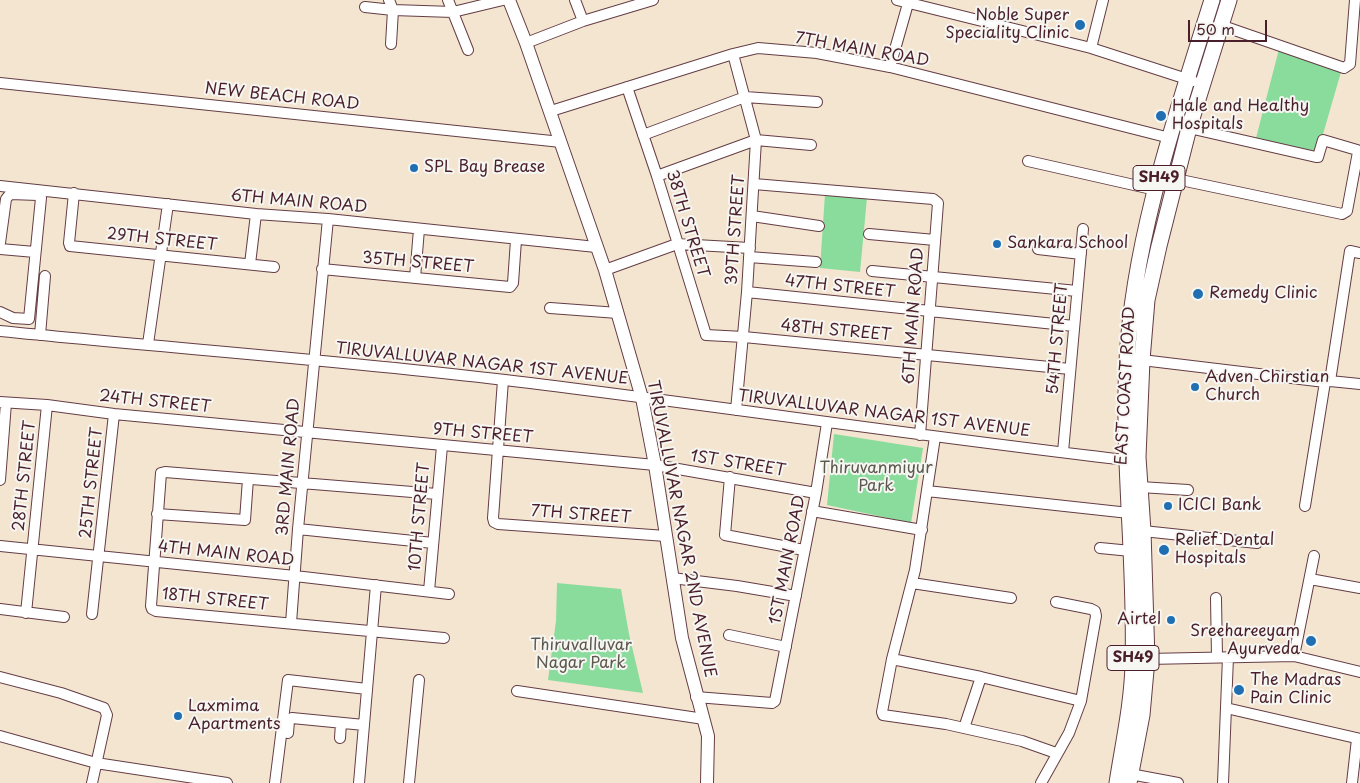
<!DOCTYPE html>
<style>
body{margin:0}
#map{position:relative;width:1360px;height:783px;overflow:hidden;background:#f4e5d1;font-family:"Playpen Sans",sans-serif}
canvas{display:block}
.scale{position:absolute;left:1188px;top:20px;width:79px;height:22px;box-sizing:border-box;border:2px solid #4a1f2b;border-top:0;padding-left:6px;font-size:15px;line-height:18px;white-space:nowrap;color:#4a1f2b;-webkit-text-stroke:4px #f6f6f2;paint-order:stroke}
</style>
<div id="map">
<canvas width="1360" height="783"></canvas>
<div class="scale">50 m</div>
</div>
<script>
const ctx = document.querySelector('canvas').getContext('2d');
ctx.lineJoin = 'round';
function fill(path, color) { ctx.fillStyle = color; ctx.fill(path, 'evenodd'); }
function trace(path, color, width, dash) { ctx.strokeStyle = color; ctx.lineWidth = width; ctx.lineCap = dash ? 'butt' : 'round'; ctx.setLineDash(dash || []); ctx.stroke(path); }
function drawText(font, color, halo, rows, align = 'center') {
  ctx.font = font + ' "Playpen Sans",sans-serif'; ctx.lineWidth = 4; ctx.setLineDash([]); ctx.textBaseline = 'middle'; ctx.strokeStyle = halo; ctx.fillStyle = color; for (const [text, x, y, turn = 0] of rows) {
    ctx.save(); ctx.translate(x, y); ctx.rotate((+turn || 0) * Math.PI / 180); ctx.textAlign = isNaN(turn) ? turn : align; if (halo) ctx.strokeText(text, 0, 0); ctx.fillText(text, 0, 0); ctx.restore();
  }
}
fill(new Path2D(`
 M1279,49L1341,72L1317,155L1255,142Z
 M825,194L867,198L860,272L820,268Z
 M834,434L923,448L911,523L827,505Z
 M557,583L621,589L629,634L643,693L548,680L556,621Z`), '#8adc9d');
const minor = new Path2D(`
 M389,0L393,10L391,44
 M448,0L468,50
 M575,0L583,21
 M897,0L1091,48L1193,81
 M365,7L393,10L453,12L503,0
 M1220,25L1344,68L1350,64L1355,0
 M526,43L583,21L653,0
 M1091,48L1103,0
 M733,54L756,140L747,292L736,410
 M890,67L909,0
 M0,83L561,142
 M627,87L657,176L706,335L744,337L1070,369
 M551,111L733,54L758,48L817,53L890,67L1170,138
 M643,135L745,97L817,102
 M1028,161L1156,190
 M657,176L756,140L811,145
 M1176,179L1342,214L1347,211L1358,152L1357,150L1323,140L1318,157H1316L1189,128
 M754,184L933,199L938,203L920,435
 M0,186L256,214L328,219L596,247
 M74,193L69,243L70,246L274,267
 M752,216L819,226
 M869,234L935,240
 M0,243L6,199L10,194L38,195L41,198L29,319L13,318L0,312
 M0,249L35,252
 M1038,249L1081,254
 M749,257L816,262
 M250,264L256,214
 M322,269L510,287L513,283L516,240
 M605,270L677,244L750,248
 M872,271L1077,291
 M415,278L419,229
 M747,292L1074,326
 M550,308L618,313
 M0,331C168,348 337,360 505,380C712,405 918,436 1126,460L1131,458
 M40,335L45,276
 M148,344L168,204
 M1142,360L1325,382L1330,381L1360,384
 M503,380L493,518L494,522L498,524L666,536
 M1330,381L1350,251L1360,253
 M0,402L47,405L114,414L655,465L816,493
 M935,437L915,570L892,659L882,712L883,715L946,724L1022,741L1056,753
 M1063,452L1083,229
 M730,477L725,535L804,550
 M0,480L6,403
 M1140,487L1188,490
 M927,491L1129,513
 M437,494L165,472L161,473L151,606L152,609L156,611L444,638
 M1305,506L1325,382
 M812,511L922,530
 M157,514L245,520L248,479
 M298,529L433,543
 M1143,531L1257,543
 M0,546L295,576L449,594
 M1100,548L1131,551
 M672,578L737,586L796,596
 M1310,579L1360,588
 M912,583L1011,598
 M429,591L442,446
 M1216,598L1217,657
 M0,609L64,617
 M26,613L47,405
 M92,614L114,414
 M291,623L298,529L328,219
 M729,635L786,647
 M1294,656L1314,556
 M892,659L981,677L1081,701
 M1147,659L1294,656L1360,672
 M0,677L61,693L104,708L107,715L92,783
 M517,691L704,719
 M696,697L772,703L775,701L816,493L827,423
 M1226,708L1360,739
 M964,728L981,677
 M288,733L289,721L292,718L364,725
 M0,736L96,763L227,783
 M340,738L341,723
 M1130,774L1178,783
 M275,783L288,680L367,689
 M359,783L376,585
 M409,783L419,680
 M1041,783L1069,733L1081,701L1096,616L1095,611L1091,609L1056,602
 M1223,783L1228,657
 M1352,783L1357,739`);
const tertiary = new Path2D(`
 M509,0L526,43L605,270L642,398L655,465L682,638L708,736L707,783`);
const primary = new Path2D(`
 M1117,783C1123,744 1132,704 1133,664C1136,563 1122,462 1127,361C1133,240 1176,115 1212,0
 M1129,783L1142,715L1147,659L1143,531L1138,457L1142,360L1147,300L1159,246L1189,128L1229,0`);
trace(minor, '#643d44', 12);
trace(tertiary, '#643d44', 14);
trace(primary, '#643d44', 17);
trace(minor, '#fff', 10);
trace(tertiary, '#fff', 12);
trace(primary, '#fff', 15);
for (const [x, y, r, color] of [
 [1080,25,6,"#1f6fb2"],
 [1161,116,6,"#1f6fb2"],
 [414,168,5,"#1f6fb2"],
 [997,244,5,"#1f6fb2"],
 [1198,294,6,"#1f6fb2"],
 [1195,387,5,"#1f6fb2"],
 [1168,506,5,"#1f6fb2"],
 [1164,550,6,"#1f6fb2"],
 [1171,620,5,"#1f6fb2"],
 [1311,641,6,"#1f6fb2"],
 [1239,690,6,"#1f6fb2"],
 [178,716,5,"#1f6fb2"]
]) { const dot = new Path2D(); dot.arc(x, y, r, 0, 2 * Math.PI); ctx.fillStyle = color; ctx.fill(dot); trace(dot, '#f6f6f2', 2); }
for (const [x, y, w] of [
 [1159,178,52],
 [1133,658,52]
]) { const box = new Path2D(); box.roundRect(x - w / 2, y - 12.5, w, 25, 4); ctx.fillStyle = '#f6f6f2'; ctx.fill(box); trace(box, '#4a1f2b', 1); }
drawText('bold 15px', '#4a1f2b', null, [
 ["SH49",1159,178],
 ["SH49",1133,658]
]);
drawText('16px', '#4a1f2b', '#f6f6f2', [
 ["Noble Super",1069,16,"right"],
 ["Speciality Clinic",1069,34,"right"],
 ["Hale and Healthy",1172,107],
 ["Hospitals",1172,125],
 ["SPL Bay Brease",424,168],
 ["Sankara School",1007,244],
 ["Remedy Clinic",1209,294],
 ["Adven Chirstian",1205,378],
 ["Church",1205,396],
 ["ICICI Bank",1178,506],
 ["Relief Dental",1175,541],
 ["Hospitals",1175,559],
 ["Airtel",1161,620,"right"],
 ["Sreehareeyam",1300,632,"right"],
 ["Ayurveda",1300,650,"right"],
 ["The Madras",1250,681],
 ["Pain Clinic",1250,699],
 ["Laxmima",188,707],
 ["Apartments",188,725]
], 'left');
drawText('16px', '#4a1f2b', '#f6f6f2', [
 ["7TH MAIN ROAD",862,50,10],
 ["NEW BEACH ROAD",282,97,6],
 ["6TH MAIN ROAD",299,202,5],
 ["38TH STREET",687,224,73],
 ["39TH STREET",736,230,-86],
 ["29TH STREET",162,240,6],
 ["35TH STREET",418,263,5],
 ["47TH STREET",840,287,6],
 ["6TH MAIN ROAD",914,316,-86],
 ["48TH STREET",836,331,5],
 ["54TH STREET",1058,339,-85],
 ["TIRUVALLUVAR NAGAR 1ST AVENUE",482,364,6],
 ["EAST COAST ROAD",1126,386,-87],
 ["24TH STREET",155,402,6],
 ["TIRUVALLUVAR NAGAR 1ST AVENUE",884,414,7],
 ["9TH STREET",483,434,5],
 ["1ST STREET",738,464,9],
 ["3RD MAIN ROAD",289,467,-85],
 ["28TH STREET",25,476,-84],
 ["25TH STREET",92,483,-84],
 ["7TH STREET",581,515,4],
 ["10TH STREET",420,517,-85],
 ["TIRUVALLUVAR NAGAR 2ND AVENUE",681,529,79],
 ["4TH MAIN ROAD",226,554,6],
 ["1ST MAIN ROAD",788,560,-79],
 ["18TH STREET",215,600,6]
]);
drawText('16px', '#5d584d', '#f6f6f2', [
 ["Thiruvanmiyur",876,469],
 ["Park",876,487],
 ["Thiruvalluvar",581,646],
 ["Nagar Park",581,664]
]);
</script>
